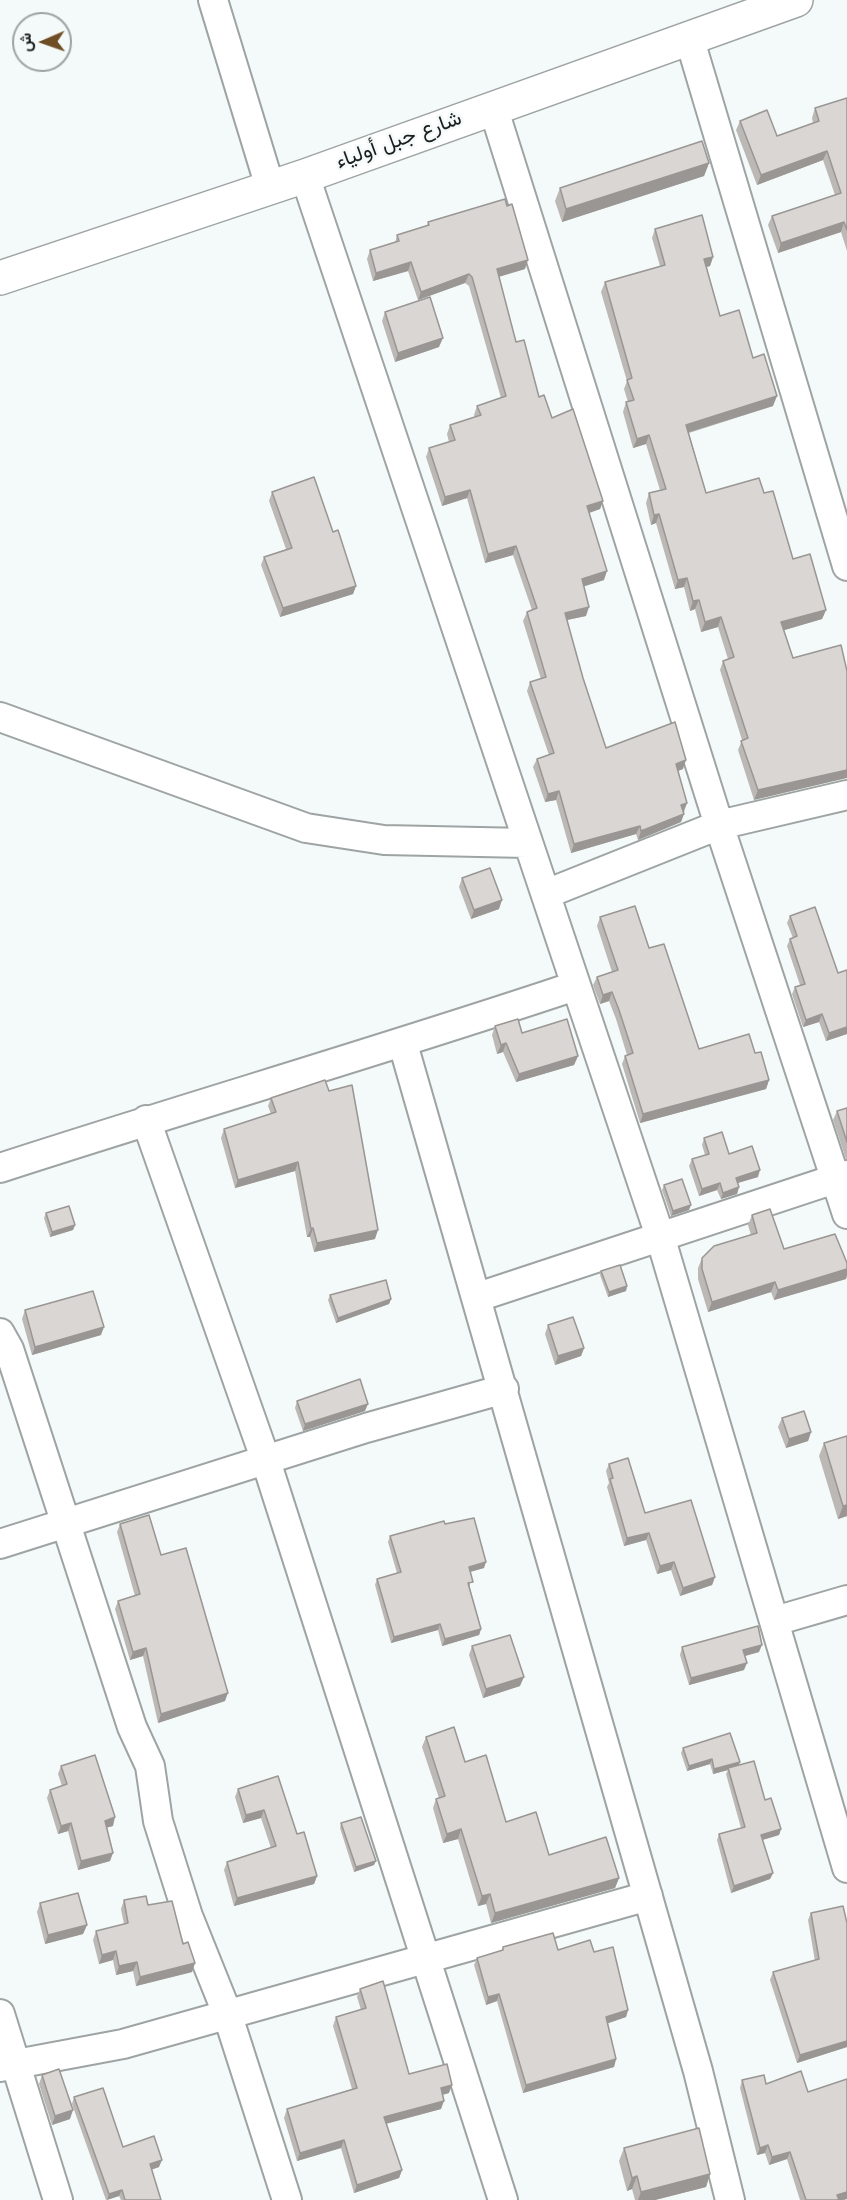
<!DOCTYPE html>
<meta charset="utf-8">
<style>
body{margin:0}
#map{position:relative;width:847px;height:2200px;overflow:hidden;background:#f4faf9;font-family:Jost,Vazirmatn,sans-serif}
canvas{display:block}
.north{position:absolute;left:12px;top:12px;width:60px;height:60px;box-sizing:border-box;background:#f4faf9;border:2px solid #9ea2a1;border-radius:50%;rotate:268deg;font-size:16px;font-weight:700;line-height:24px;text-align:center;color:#1c1e1e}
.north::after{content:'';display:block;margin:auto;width:21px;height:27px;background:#6f4e25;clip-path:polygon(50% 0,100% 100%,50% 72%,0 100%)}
</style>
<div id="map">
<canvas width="847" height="2200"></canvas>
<div class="north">ش</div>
</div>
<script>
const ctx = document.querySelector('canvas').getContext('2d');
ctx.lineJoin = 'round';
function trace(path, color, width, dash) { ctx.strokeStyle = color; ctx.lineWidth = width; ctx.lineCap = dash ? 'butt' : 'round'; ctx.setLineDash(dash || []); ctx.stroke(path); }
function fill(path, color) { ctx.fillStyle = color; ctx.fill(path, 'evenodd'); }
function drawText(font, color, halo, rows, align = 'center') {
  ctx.font = font + ' Jost,Vazirmatn,sans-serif'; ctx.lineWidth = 5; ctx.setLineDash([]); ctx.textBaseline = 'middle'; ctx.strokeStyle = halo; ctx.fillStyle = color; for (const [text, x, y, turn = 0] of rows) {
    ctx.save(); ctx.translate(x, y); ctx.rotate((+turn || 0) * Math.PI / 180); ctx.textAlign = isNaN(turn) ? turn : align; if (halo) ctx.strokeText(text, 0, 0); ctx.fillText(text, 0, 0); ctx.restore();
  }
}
const minor = new Path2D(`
 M213,0L270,187
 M689,37L847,566
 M493,107L719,825L847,1214
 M305,176L660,1236L847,1868
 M0,717L306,828L384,840L527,843
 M546,894L719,825L847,795
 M403,1044L698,2071L730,2200
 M146,1120L266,1461L503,2200
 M0,1168C191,1106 384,1050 575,986
 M478,1297L847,1175
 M0,1333L9,1349L132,1727L150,1766L158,1821L188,1916L227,2013L287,2200
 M0,1544L366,1428L504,1389
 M775,1621L847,1600
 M0,2014L58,2200
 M0,2067L123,2044L648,1896`);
const highway = new Path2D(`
 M0,278L305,176L796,0`);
trace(minor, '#9ea4a3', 32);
trace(highway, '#9ea4a3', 36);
trace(minor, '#fff', 28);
trace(highway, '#fff', 33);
fill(new Path2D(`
 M847,98V251L841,232L778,253L768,225L772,216L835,195L823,160L757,185L736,130L740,121L777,136L813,123L812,118L815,108Z
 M709,163L704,176L562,222L555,201L560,188Z
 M428,222L525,269L499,277L516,342L539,397L603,501L600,509L589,513L604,580L584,586L586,616L567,620L583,678L606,748L683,769L678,771L687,803L681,822L638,840L636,834L571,853L556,800L545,802L533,767L537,759L549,755L527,691L530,682L541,679L523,621L527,612L532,610L513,555L485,563L467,498L442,506L426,457L429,448L449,442L447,434L450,425L475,417L474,415L477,406L501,398L469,286L465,283L418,300L408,271L373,281L367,259L370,250L395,243L397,235L427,226Z
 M655,229L713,257L710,266L706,267L720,316L753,358L773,406L689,433L706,493H764L793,559L826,610L822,619L784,630L793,658L841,645L754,800L738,750L742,740L720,670L723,661L728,659L718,627L701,632L695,609L690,611L684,587L675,589L656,523L651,525L646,503L649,493L660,490L646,444L633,448L623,412L626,402H628L624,389L627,381L601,292L605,282L660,266L652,238Z
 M385,312L439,347L395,362L382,321Z
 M272,492L333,532L356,586L353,594L280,617L261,565L264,557L286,549L269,501Z
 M462,878L499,909L471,919L459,887Z
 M790,916L838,973L847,970V1034L826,1041L819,1022L803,1027L792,994L795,987L800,985L787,946L790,939L793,938L787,923Z
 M600,917L649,948L699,1049L755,1053L769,1080L766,1089L640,1123L622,1064L625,1056L627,1055L616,1019L609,1001L600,1004L593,985L597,977L612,972L597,926Z
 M495,1026L522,1033L578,1056L574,1065L516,1082L503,1052L497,1054L492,1035Z
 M271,1098L375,1239L314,1252L310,1237H307L295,1171L235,1188L221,1138L224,1129L271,1114L268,1106Z
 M847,1108V1159H846L833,1120L837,1111Z
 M704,1138L729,1154L758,1177L738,1183L739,1187L737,1194L721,1199L717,1190L699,1196L689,1166L692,1159L705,1155L702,1145Z
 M664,1185L689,1210L671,1216L662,1190Z
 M46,1213L75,1225L73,1230L50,1237L44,1218Z
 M752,1215L784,1249L847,1269V1275L846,1279L774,1300L771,1292L708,1312L698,1279V1268L702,1258L751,1235L748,1225Z
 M601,1271L627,1286L626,1291L608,1297L600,1275Z
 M330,1295L391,1299L389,1304L336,1323L328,1300Z
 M25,1310L101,1335L32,1355L22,1319Z
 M548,1325L584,1348L581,1356L555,1365L545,1334Z
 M297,1401L365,1411L303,1431L295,1408Z
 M782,1418L811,1432L808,1441L786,1448L778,1427Z
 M847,1436V1516L838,1519L819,1456L824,1443Z
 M609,1464L645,1513L715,1577L712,1585L680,1596L671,1570L657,1574L646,1540L624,1546L607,1487L609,1483L606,1471Z
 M120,1524L161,1555L225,1701L158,1723L143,1656L130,1660L115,1609L118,1601L135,1596L117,1532Z
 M445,1524L484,1568L470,1572V1588L481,1629L479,1635L442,1646L438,1630L391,1643L375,1585L377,1579L397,1573L388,1542L390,1536Z
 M472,1646L520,1686L483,1698L469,1655Z
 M682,1647L759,1652L745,1656L744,1670L689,1685L680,1655Z
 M426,1737L465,1762L506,1822L549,1855L619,1878L615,1888L491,1923L486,1904L478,1906L458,1839L443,1843L433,1808L436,1799L439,1798L422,1747Z
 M683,1748L740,1762L739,1765L765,1800L781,1829L779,1835L762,1840L773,1873L770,1879L731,1893L717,1840L719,1834L741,1828L726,1774L728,1770L713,1774L710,1764L687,1771L681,1753Z
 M61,1766L113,1826L107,1827L110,1861L78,1870L68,1831L58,1834L47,1798L50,1790L62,1786L58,1774Z
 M238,1789L297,1834L317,1876L314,1884L234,1906L224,1870L227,1862L271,1848L261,1818L243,1823L235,1797Z
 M341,1823L374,1865L354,1872L340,1828Z
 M124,1900L148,1905L183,1944L195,1963L192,1972L136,1986L133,1971L116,1975L113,1960L99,1964L93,1940L96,1931L124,1924L121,1909Z
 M40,1903L87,1925L83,1934L45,1944L37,1912Z
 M811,1913L847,2047L797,2063L770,1980L773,1972L815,1961L808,1920Z
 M503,1947L594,1952L628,2010L626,2017L608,2023L616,2059L614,2067L523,2093L497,2001L486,2005L474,1965L477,1958L502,1950Z
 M360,1989L409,2074L449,2093L442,2095L441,2109L386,2124L402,2170L399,2178L354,2193L341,2148L297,2161L284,2118L287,2109L352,2089L333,2026L336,2017L361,2010L357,1997Z
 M42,2075L70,2119L52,2125L39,2084Z
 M742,2080L766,2084L847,2199L843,2200H800L787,2159L769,2165L765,2153L757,2155L740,2088Z
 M74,2097L123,2147L159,2167L151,2170L161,2200H121L119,2196L106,2200L72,2104Z
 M624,2148L710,2174L706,2187L655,2200H635L632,2189L627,2191L619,2161Z`), '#bbb8b5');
fill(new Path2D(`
 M827,151L823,160L757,185L761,175Z
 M709,163L704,176L562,222L566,209Z
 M844,222L841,232L778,253L781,243Z
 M713,257L710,266L700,269L704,259Z
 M528,260L525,269L494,278L497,269Z
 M411,262L408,271L373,281L376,273Z
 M469,274L465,283L418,300L421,292Z
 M443,338L439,347L395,362L398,353Z
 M777,396L773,406L683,434L686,425Z
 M649,435L646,444L633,448L637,439Z
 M470,490L467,498L442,506L445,497Z
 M603,501L600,509L583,515L587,506Z
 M659,514L656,523L651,525L654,515Z
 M516,546L513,555L485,563L488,554Z
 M607,571L604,580L579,588L582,579Z
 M687,578L684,587L675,589L678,580Z
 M356,586L353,594L280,617L283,608Z
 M699,600L695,609L690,611L693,601Z
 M589,607L586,616L562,621L565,613Z
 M826,610L822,619L778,632L781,622Z
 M721,617L718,627L701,632L705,622Z
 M686,760L683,769L672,773L676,764Z
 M847,770V778L754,800L758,790Z
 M559,791L556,800L545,802L548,794Z
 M687,803L683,812L681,805Z
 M684,814L681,822L638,840L641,831Z
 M640,826L636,834L571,853L574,844Z
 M502,900L499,909L471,919L474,910Z
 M612,992L609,1001L600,1004L603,995Z
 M822,1014L819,1022L803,1027L806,1020Z
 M847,1027V1034L826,1041L829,1033Z
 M506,1043L503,1052L497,1054L501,1045Z
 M578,1056L574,1065L516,1082L519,1074Z
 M769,1080L766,1089L640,1123L643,1114Z
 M298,1162L295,1171L235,1188L238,1180Z
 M760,1170L758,1177L734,1184L736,1178Z
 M720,1183L717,1190L699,1196L702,1189Z
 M739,1187L737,1194L721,1199L723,1193Z
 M691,1205L689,1210L671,1216L673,1211Z
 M75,1225L73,1230L50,1237L52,1232Z
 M313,1228L310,1237H307L311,1229Z
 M378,1230L375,1239L314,1252L317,1243Z
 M847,1269V1275L846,1279L774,1300L778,1290Z
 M775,1282L771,1292L708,1312L712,1302Z
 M627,1286L626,1291L608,1297L609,1292Z
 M391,1299L389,1304L336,1323L338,1318Z
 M104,1327L101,1335L32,1355L35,1347Z
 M584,1348L581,1356L555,1365L558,1356Z
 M368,1404L365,1411L303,1431L305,1424Z
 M811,1432L808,1441L786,1448L789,1439Z
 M847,1505V1516L838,1519L843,1506Z
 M649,1533L646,1540L624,1546L627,1538Z
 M486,1562L484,1568L466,1573L469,1567Z
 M674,1562L671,1570L657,1574L660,1566Z
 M715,1577L712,1585L680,1596L683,1588Z
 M440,1624L438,1630L391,1643L394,1637Z
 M481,1629L479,1635L442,1646L445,1639Z
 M762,1645L759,1652L741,1657L743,1650Z
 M146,1648L143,1656L130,1660L133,1652Z
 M747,1663L744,1670L689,1685L691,1678Z
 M524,1677L520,1686L483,1698L486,1689Z
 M228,1693L225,1701L158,1723L161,1714Z
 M712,1759L710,1764L687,1771L689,1766Z
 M740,1762L738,1766L728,1768V1770L713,1774L714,1769Z
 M264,1810L261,1818L243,1823L246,1815Z
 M115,1817L113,1826L102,1829L105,1821Z
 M71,1823L68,1831L58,1834L61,1826Z
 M461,1829L458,1839L443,1843L447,1834Z
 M781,1829L779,1835L759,1841L761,1835Z
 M113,1853L110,1861L78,1870L81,1861Z
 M376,1861L374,1865L354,1872L356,1867Z
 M773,1873L770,1879L731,1893L734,1886Z
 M317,1876L314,1884L234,1906L237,1898Z
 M619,1878L615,1888L491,1923L495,1913Z
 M490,1894L486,1904L478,1906L482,1896Z
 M87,1925L83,1934L45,1944L48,1935Z
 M116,1951L113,1960L99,1964L102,1955Z
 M137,1962L133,1971L116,1975L119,1966Z
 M195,1963L192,1972L136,1986L140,1977Z
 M499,1994L497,2001L486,2005L488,1997Z
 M628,2010L626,2017L603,2025L606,2017Z
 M847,2041V2047L797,2063L800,2055Z
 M616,2059L614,2067L523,2093L526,2085Z
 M452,2085L449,2093L438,2096L441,2088Z
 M444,2101L441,2109L381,2125L384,2117Z
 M73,2110L70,2119L52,2125L55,2116Z
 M344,2140L341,2148L297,2161L300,2153Z
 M768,2145L765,2153L757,2155L760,2148Z
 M790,2152L787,2159L769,2165L772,2157Z
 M162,2160L159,2167L147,2171L150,2164Z
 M402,2170L399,2178L354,2193L357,2185Z
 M710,2174L706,2187L655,2200H638L641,2192Z
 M637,2176L632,2189L627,2191L632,2178Z
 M122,2190L119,2196L107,2200L109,2194Z
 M847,2192V2199L843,2200H836L837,2195Z`), '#999694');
const building = new Path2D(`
 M847,98V230L844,222L781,243L772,216L841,193L827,151L761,175L740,121L767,110L777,136L819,121L815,108Z
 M702,141L709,163L566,209L560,188Z
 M505,199L507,206L512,204L528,260L497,269L516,342L524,340L539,397L544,395L552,418L573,409L603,501L587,506L607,571L582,579L589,607L565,613L583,678L606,748L675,722L686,760L676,764L687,803L681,805L684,814L641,831L640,826L574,844L559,791L548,794L537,759L554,753L530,682L546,677L527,612L537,608L516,546L488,554L470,490L445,497L429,448L455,440L450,425L481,415L477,406L506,396L472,277L469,274L421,292L411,262L376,273L370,250L399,241L397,235L429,225L428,222Z
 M702,215L713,257L704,259L720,316L739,310L753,358L764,354L777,396L686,425L706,493L759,478L764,493L773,491L793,559L810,554L826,610L781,622L793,658L841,645L847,671V770L758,790L741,741L748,738L723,661L734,657L721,617L705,622L699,600L693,601L687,578L678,580L659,514L654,515L649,493L666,489L649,435L637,439L626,402L634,400L627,380L632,378L605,282L665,265L655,229Z
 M430,297L443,338L398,353L385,312Z
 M314,477L333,532L338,530L356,586L283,608L264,557L292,548L272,492Z
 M490,868L502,900L474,910L462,878Z
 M635,906L649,948L664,944L699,1049L749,1034L755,1053L761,1052L769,1080L643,1114L625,1056L633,1053L619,1010L612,992L603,995L597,977L618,970L600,917Z
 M815,907L838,973L847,970V1027L829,1033L822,1014L806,1020L795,987L805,984L790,939L797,936L790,916Z
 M518,1019L522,1033L567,1019L578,1056L519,1074L506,1043L501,1045L495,1026Z
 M325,1080L329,1091L352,1085L378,1230L317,1243L313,1228L311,1229L298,1162L238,1180L224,1129L276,1112L271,1098Z
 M847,1108V1142L837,1111Z
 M722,1132L729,1154L752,1146L760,1170L736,1178L739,1187L723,1193L720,1183L702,1189L692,1159L709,1154L704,1138Z
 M682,1179L691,1205L673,1211L664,1185Z
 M69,1206L75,1225L52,1232L46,1213Z
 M770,1209L784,1249L835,1234L847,1263V1269L778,1290L775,1282L712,1302L702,1269V1258L714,1246L757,1233L752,1215Z
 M620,1265L627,1286L609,1292L601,1271Z
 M386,1280L391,1299L338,1318L330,1295Z
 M93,1291L104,1327L35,1347L25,1310Z
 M573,1317L584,1348L558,1356L548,1325Z
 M360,1379L368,1404L305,1424L297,1401Z
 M804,1411L811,1432L789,1439L782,1418Z
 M847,1436V1505L843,1506L824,1443Z
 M628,1458L645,1513L691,1500L715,1577L683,1588L674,1562L660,1566L649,1533L627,1538L610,1479L613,1478L609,1464Z
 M149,1515L161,1555L186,1548L228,1693L161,1714L146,1648L133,1652L118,1601L140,1594L120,1524Z
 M474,1518L486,1562L469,1567L473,1582L468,1583L481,1629L445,1639L440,1624L394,1637L377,1579L401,1572L390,1536L444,1521L445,1524Z
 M758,1626L762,1645L743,1650L747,1663L691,1678L682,1647Z
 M510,1635L524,1677L486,1689L472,1646Z
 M454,1727L465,1762L486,1755L506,1822L536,1812L549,1855L606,1837L619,1878L495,1913L490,1894L482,1896L461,1829L447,1834L436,1799L445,1796L426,1737Z
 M730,1733L740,1762L714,1769L712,1759L689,1766L683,1748Z
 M95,1755L115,1817L105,1821L113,1853L81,1861L71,1823L61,1826L50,1790L67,1784L61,1766Z
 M754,1761L765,1800L771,1798L781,1829L761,1835L773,1873L734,1886L719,1834L745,1827L728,1768Z
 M278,1776L297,1834L304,1832L317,1876L237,1898L227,1862L276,1846L264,1810L246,1815L238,1789Z
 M361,1817L376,1861L356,1867L341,1823Z
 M78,1893L87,1925L48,1935L40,1903Z
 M146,1896L148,1905L172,1901L183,1944L188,1942L195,1963L140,1977L137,1962L119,1966L116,1951L102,1955L96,1931L128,1923L124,1900Z
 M843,1906L847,1923V2041L800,2055L773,1972L819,1959L811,1913Z
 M553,1933L558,1950L590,1940L594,1952L613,1947L628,2010L606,2017L616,2059L526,2085L499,1994L488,1997L477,1958L503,1950V1947Z
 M383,1981L409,2074L447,2064L452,2085L441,2088L444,2101L384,2117L402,2170L357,2185L344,2140L300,2153L287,2109L357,2088L336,2017L366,2008L360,1989Z
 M59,2069L73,2110L55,2116L42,2075Z
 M801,2071L808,2092L847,2079V2192L837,2195L839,2200H806L790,2152L772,2157L768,2145L760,2148L742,2080L764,2075L766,2084Z
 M103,2088L123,2147L154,2136L162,2160L150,2164L161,2200H125L122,2190L109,2194L74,2097Z
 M699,2128L710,2174L641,2192L637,2176L632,2178L624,2148Z`);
fill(building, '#dad6d3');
trace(building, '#999694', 1.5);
drawText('21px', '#1c1e1e', '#f4faf9', [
 ["شارع جبل أولياء",399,141,-20]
]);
</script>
